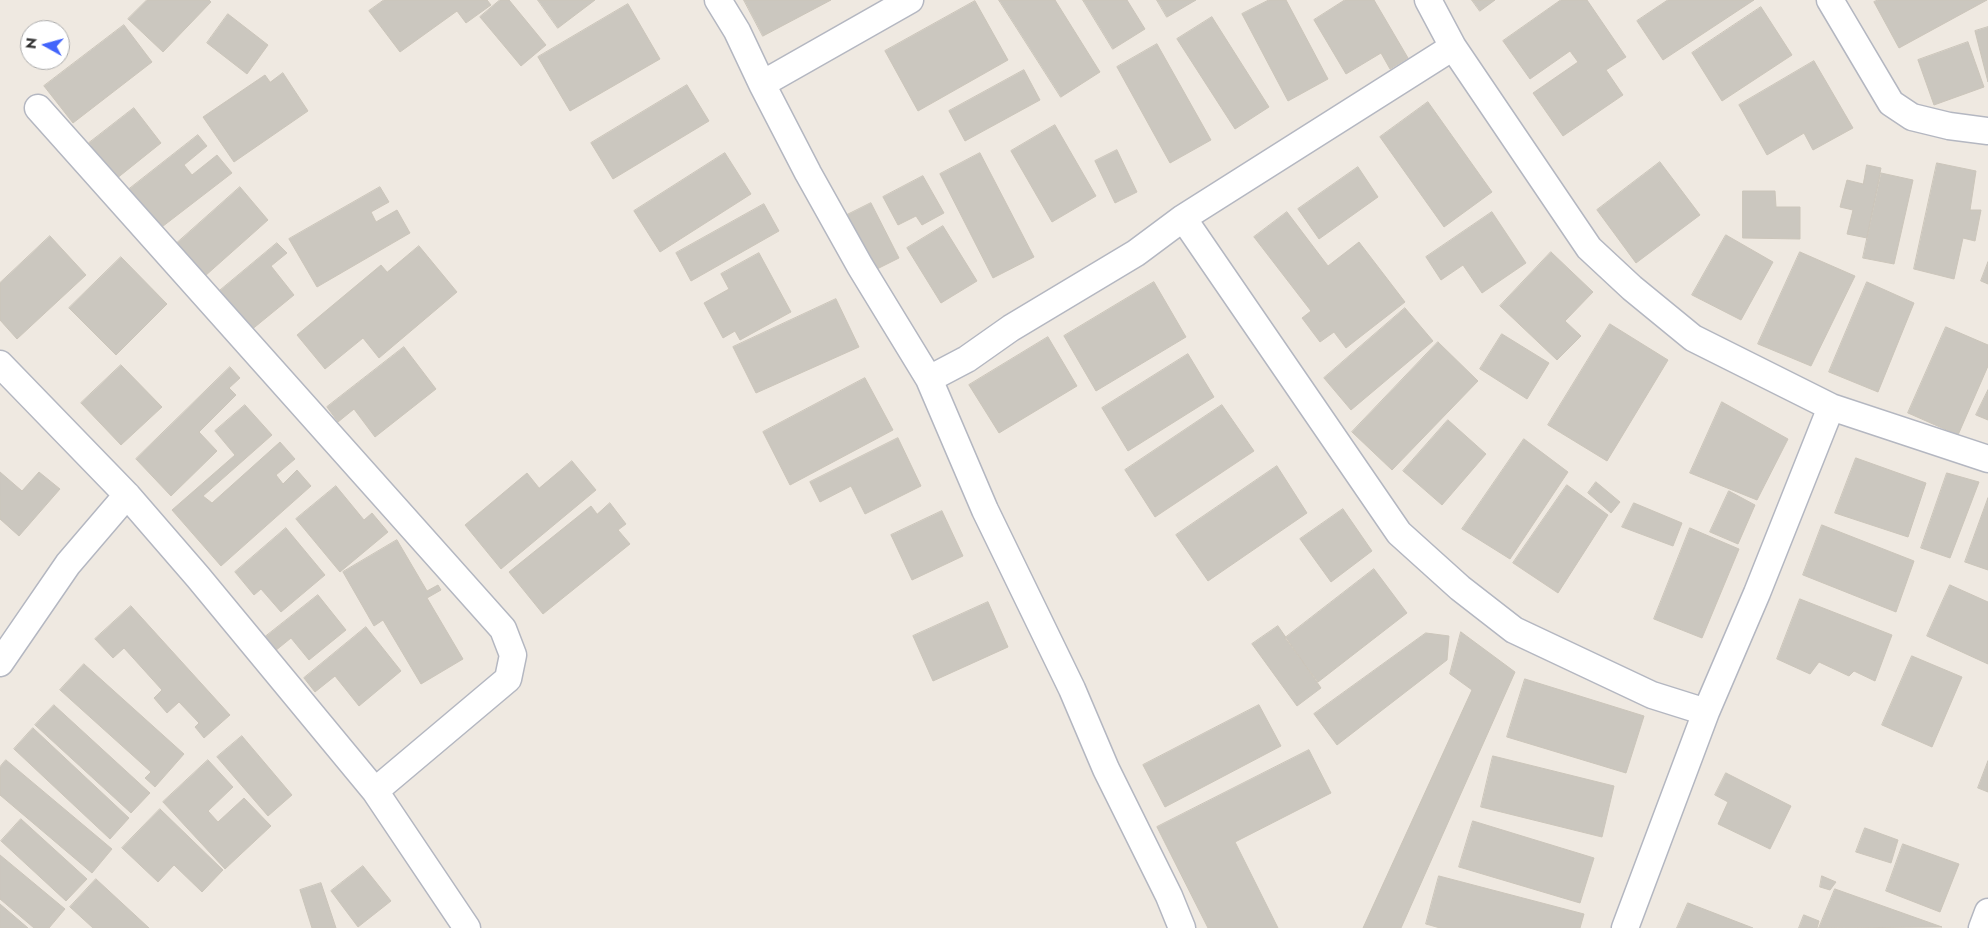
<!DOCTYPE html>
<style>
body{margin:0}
#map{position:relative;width:1988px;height:928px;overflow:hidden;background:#efe9e1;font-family:Jost,sans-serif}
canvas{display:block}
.north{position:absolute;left:20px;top:20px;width:50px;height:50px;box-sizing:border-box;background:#fff;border:1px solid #ababab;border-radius:50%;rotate:277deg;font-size:14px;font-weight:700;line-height:20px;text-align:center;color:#2e2e2e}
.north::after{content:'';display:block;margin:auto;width:18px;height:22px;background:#4264fb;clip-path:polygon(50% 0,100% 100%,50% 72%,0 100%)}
</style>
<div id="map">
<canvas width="1988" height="928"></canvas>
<div class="north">N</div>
</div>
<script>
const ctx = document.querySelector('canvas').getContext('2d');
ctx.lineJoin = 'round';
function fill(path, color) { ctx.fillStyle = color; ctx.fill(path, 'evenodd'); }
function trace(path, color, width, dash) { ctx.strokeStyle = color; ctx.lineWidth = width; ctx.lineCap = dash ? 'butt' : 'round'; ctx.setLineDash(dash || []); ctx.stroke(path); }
const building = new Path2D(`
 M147,0H209L211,2L163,52L128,19Z
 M384,0H487L491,5L466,23L457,11L400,52L369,11Z
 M500,0H509L546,45L521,66L480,17Z
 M538,0H595L558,28Z
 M744,0H831L763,36Z
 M999,0H1055L1100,72L1061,97Z
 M1083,0H1127L1145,29L1113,49Z
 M1157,0H1196L1167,17Z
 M1269,0H1286L1328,79L1288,101L1242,14Z
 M1345,0H1374L1408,58L1390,69L1381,53L1346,74L1314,20Z
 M1472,0H1495L1480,11Z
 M1561,0H1587L1626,57L1606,70L1623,95L1563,136L1533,93L1578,62L1570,51L1530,79L1503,41Z
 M1668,0H1754L1663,60L1637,21Z
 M1878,0H1987L1899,48L1874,2Z
 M975,1L1008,60L918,111L885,51Z
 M628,4L660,59L570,111L538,57Z
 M1761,7L1792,55L1722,101L1692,53Z
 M228,14L268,45L247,74L207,43Z
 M1212,17L1269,107L1235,129L1177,39Z
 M124,25L152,62L73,123L44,86Z
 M1988,27V82L1975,31Z
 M1968,42L1984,87L1934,105L1918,60Z
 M1157,44L1211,140L1170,163L1117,67Z
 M1814,61L1853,128L1813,150L1804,133L1767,155L1739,105Z
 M1024,70L1040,100L965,141L949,111Z
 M283,73L308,111L234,162L203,117L265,75L270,82Z
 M687,85L709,121L613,179L591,143Z
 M1428,102L1492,192L1444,227L1380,137Z
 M134,108L161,143L116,179L89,143Z
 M1055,125L1096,196L1052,222L1011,151Z
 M198,135L207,146L184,165L192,175L217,155L232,173L158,230L128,190Z
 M1117,150L1137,192L1115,203L1095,161Z
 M725,153L751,194L660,252L634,211Z
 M980,153L1034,257L993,278L940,174Z
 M1660,162L1700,215L1636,263L1597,210Z
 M1937,163L1976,171L1970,210H1981L1975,241L1963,238L1954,279L1914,269Z
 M1867,165L1881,168L1867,238L1847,234L1853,210L1840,207L1847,180L1863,184Z
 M1358,167L1378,197L1319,239L1298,209Z
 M1881,173L1913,180L1894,264L1863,258Z
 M923,176L944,213L922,225L916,216L898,225L883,197Z
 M240,187L268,220L205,276L177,243Z
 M380,187L389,202L371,212L376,222L397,210L410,233L317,287L289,239Z
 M1743,191H1775L1776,207H1800V239L1743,238Z
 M871,203L899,258L875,270L847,215Z
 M764,204L779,231L691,281L676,253Z
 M1287,212L1328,266L1359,242L1405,302L1346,348L1334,332L1320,342L1302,318L1311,311L1254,237Z
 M1492,212L1526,263L1482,293L1463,265L1441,280L1426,257Z
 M943,226L977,281L941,303L907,248Z
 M1726,235L1773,262L1741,320L1692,295Z
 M50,236L86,275L17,339L0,320V283Z
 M277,243L287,253L271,266L294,295L250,331L217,293Z
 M419,246L457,292L379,358L363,338L325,369L297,335L381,265L387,272Z
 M1551,252L1593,292L1565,321L1581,336L1557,360L1500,306Z
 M1800,252L1855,276L1811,366L1758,344Z
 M759,253L791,312L740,340L735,331L723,338L704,303L729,289L721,274Z
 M121,257L167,304L116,355L69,308Z
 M1988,262V284L1981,281Z
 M1154,282L1186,337L1096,391L1064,336Z
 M1867,282L1914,303L1878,392L1829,372Z
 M836,299L859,347L756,393L733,347Z
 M1405,308L1433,341L1351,410L1324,378Z
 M1610,324L1668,360L1607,461L1548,425Z
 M1946,327L1988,345V366L1958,435L1908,413Z
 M1502,334L1549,363L1527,399L1480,369Z
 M1048,337L1077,386L999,433L969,385Z
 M1438,342L1478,381L1392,470L1352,432Z
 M404,347L436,389L375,437L354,409L338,422L327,407Z
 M1188,354L1214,397L1128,451L1102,408Z
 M121,365L162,407L121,445L81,403Z
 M230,367L240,378L229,388L236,395L199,432L217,451L171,496L136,459Z
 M865,378L893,430L790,485L763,432Z
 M1988,390V420L1976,415Z
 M1722,402L1788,439L1757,500L1690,473Z
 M245,405L272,435L203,496L212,503L280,442L295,459L276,475L283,484L297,470L311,486L221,566L172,510L235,455L215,431Z
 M1222,405L1254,451L1155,517L1125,470Z
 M1448,420L1486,454L1442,505L1403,471Z
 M898,438L921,486L865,514L851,486L820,502L810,482Z
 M1524,439L1568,472L1510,559L1462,529Z
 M1856,458L1926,483L1908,537L1835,513Z
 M572,461L596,490L501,569L465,525L527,473L539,488Z
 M1277,466L1307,513L1208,581L1176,535Z
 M0,472L22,491L39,472L60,489L19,536L0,519Z
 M1947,473L1979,482L1950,558L1921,548Z
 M1596,482L1620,502L1611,513L1588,493Z
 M1567,485L1608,515L1558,593L1513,563Z
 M336,486L364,520L372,513L388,532L340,572L296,519Z
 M1729,491L1755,505L1738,544L1710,532Z
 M1988,498V570L1965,562Z
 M610,503L626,524L618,530L630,544L543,614L509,572L591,506L597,514Z
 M1634,503L1682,523L1673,546L1622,527Z
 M1343,509L1372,551L1331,582L1300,539Z
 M942,511L963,556L912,580L891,535Z
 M1822,525L1914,561L1896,612L1803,575Z
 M286,528L325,575L281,612L261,589L254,595L235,572Z
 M1690,528L1739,549L1702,638L1654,619Z
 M397,540L427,591L438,585L441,590L427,598L463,659L421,684L383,620L374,626L343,572Z
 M1374,569L1407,613L1318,682L1285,638Z
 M1950,585L1988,602V664L1927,636Z
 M318,595L346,630L309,660L291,638L275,651L265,637Z
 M1800,599L1892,635L1875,681L1854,671L1849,676L1819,662L1810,674L1777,659Z
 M988,602L1008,647L933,681L913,636Z
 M131,606L230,715L204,738L195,727L199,723L179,702L167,713L154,698L162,690L124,648L113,658L95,639Z
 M1278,626L1321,688L1297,706L1252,644Z
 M366,627L401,671L359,706L335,676L315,692L304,678Z
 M1461,632L1515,672L1401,928H1363L1472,690L1450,674Z
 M1426,633L1449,636L1447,660L1337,745L1314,714Z
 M1912,656L1962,677L1932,747L1882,725Z
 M84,664L184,754L155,787L145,778L151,772L60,690Z
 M1525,679L1644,716L1626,773L1507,737Z
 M54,705L150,793L131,813L35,725Z
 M1259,705L1281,746L1165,807L1143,765Z
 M33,728L129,818L110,839L14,749Z
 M242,736L292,795L268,816L217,757Z
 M1309,750L1331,793L1235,842L1278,928H1208L1157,827Z
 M1493,756L1614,786L1602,837L1481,807Z
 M6,760L112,849L92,873L0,795V767Z
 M208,760L233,787L208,811L218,822L244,798L271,826L225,869L163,802Z
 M1988,761V792L1978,788Z
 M1726,773L1791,806L1770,849L1718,824L1728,802L1715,795Z
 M160,809L223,870L202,892L174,865L158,882L122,848Z
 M21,819L87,879L66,901L1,841Z
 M1473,821L1594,858L1580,903L1459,867Z
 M1865,828L1898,840L1891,863L1856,852Z
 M1903,844L1959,864L1940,912L1886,891Z
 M0,855L65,909L49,928H34L0,899Z
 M363,866L391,901L358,927L331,891Z
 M1439,876L1584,914L1580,928H1440L1426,924Z
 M1822,876L1836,882L1830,890L1820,887Z
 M96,879L149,928H93L70,907Z
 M321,883L336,928H312L300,890Z
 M1835,889L1942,927L1819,928Z
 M1688,903L1753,928H1677Z
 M0,904L28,928H0Z
 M1804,915L1819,921L1817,928H1799Z`);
fill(building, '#cbc7bf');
trace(building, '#cbc5ba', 1);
const minor = new Path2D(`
 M718,0L737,31L762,84
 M910,0L762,84L808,173L860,266L929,379L985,510L1072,689L1106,769L1169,896L1182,928
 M1428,0L1453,47L1589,248L1632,288L1693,338L1831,407L1988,459
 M1830,0L1891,103L1912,117L1949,126L1988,131
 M38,108L503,629L513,655L508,679L375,791
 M1183,218L1399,533L1460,588L1514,630L1652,695L1706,712L1757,593L1831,407
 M0,364L127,495L198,577L375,791L467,928
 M929,379L967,359L1011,328L1136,253L1183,218L1453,47
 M0,663L68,564L127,495
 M1625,928L1706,712
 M1982,928L1988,912`);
trace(minor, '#b4b7c1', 29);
trace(minor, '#fff', 26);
</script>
